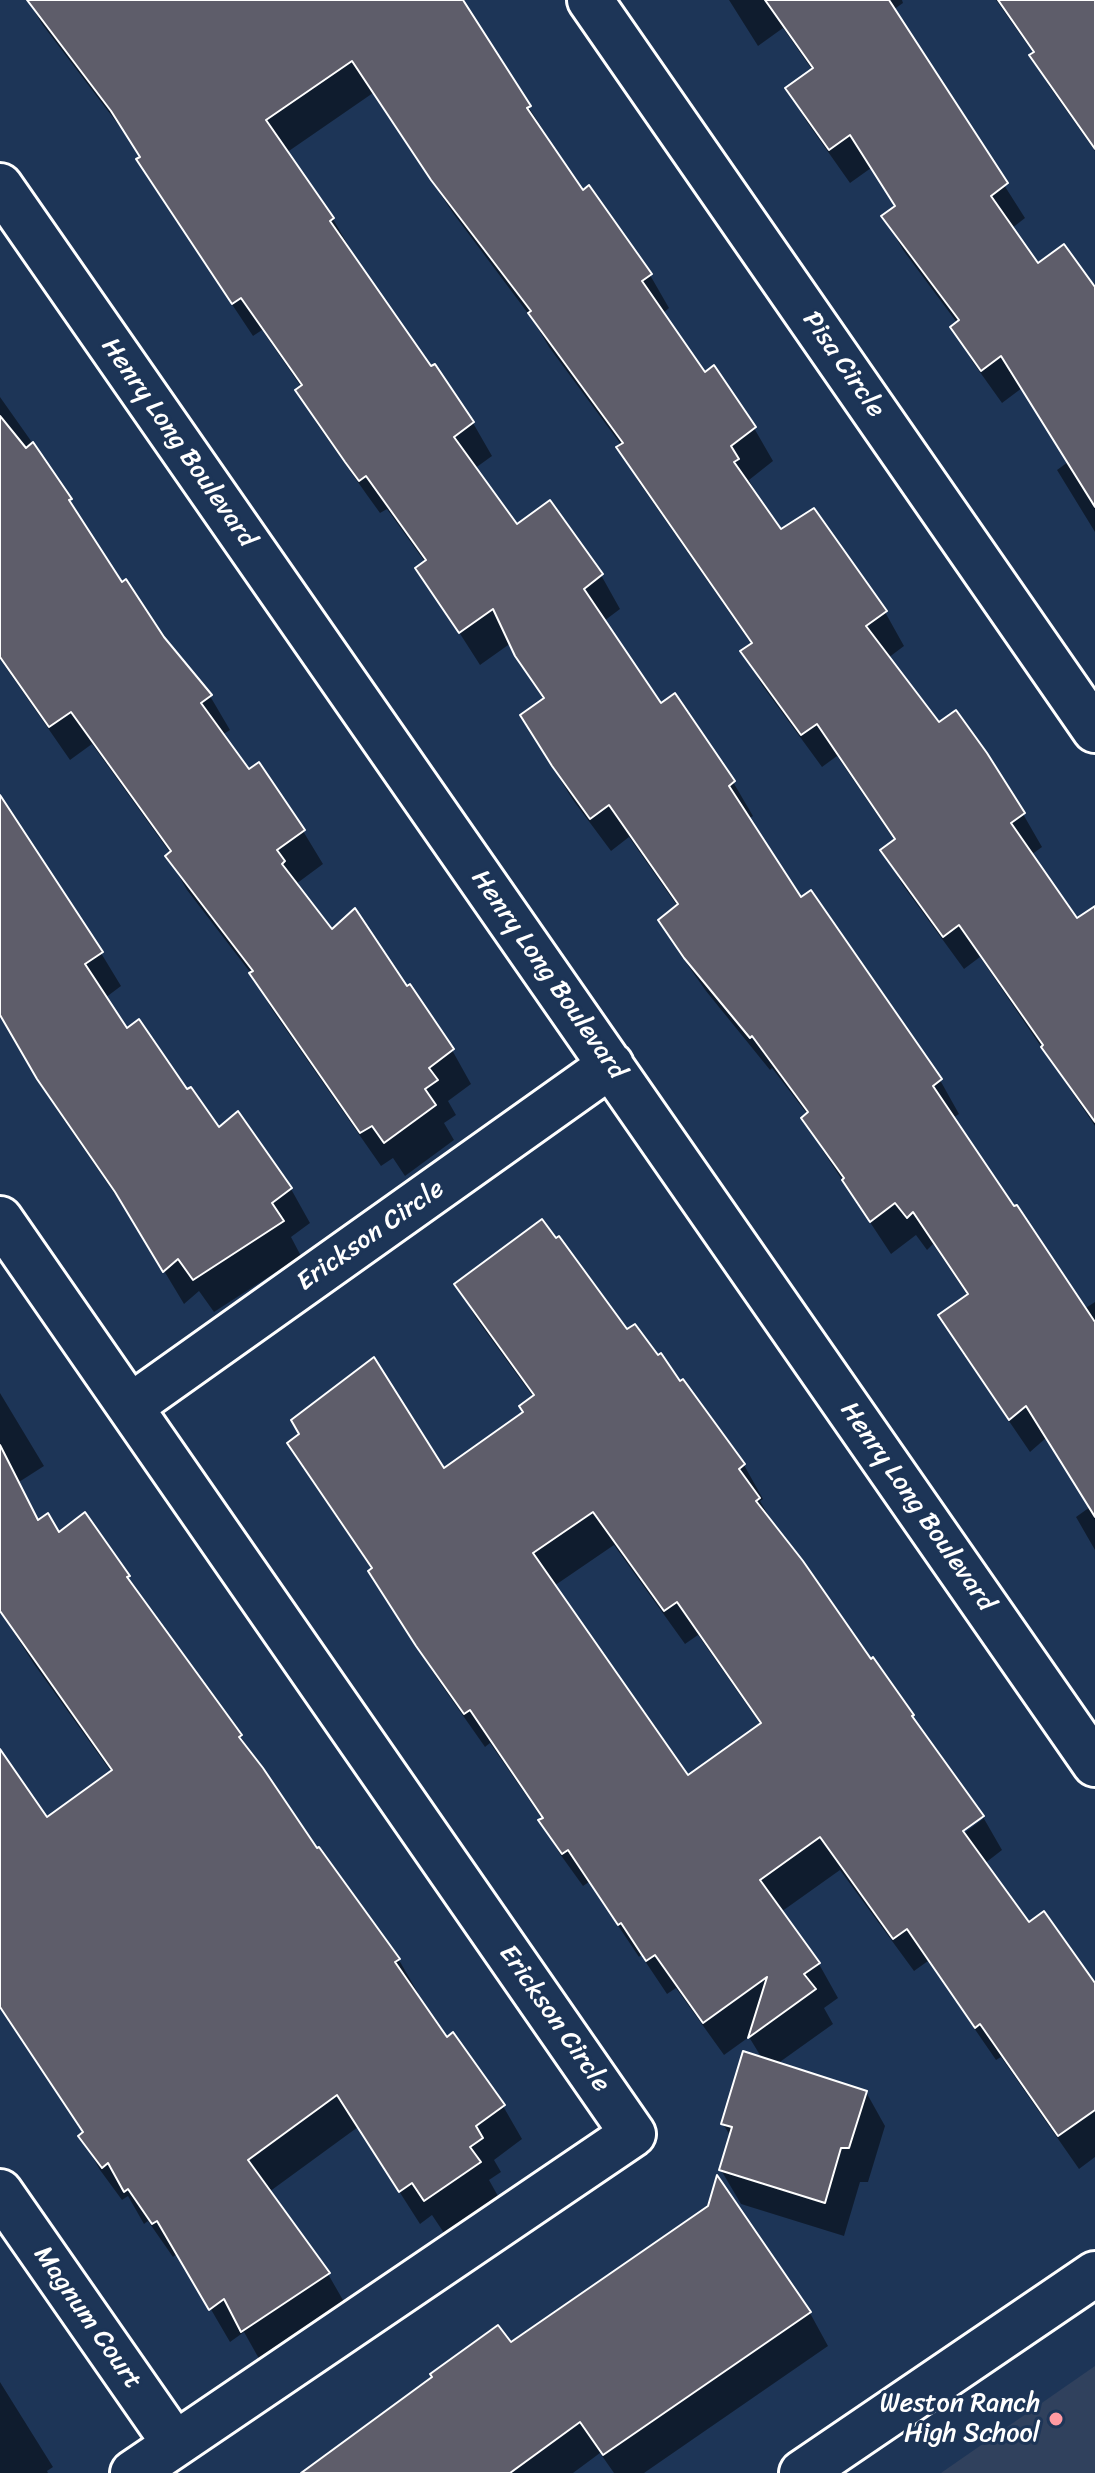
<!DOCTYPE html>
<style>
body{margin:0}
canvas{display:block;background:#1d3557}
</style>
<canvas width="1095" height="2473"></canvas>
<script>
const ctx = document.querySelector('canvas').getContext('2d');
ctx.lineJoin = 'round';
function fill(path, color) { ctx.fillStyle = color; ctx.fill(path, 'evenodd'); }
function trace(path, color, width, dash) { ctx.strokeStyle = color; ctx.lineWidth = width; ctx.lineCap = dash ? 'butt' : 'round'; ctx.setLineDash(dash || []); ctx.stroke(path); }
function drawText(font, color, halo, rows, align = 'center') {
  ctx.font = font + ' Sriracha,sans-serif'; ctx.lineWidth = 6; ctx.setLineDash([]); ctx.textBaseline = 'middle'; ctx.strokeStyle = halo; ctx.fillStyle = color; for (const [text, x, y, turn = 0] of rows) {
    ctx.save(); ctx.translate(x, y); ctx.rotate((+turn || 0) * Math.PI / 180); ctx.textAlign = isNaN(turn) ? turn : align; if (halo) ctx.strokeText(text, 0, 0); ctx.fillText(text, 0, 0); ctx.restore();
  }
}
fill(new Path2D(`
 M1095,2366V2473H941Z`), '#30415d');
fill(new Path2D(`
 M28,0H461L583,193L650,275L669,308L662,314L705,374L754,428L773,461L749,480L756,493L754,494L781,532L885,612L904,646L888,658L939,725L1023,814L1042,847L1031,855L1076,921L1095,915V1126L980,957L964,969L902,884L883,850L895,841L837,756L822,767L762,685L743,652L752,645L638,481L619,448L622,446L549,347L533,320L453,213L373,93L286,153L333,219L352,252L350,253L430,369L473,423L492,456L474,469L516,527L601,575L620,609L604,621L661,706L674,696L733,782L753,816L748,819L800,900L940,1080L959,1114L953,1118L1084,1309L1095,1302V1550L1076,1517L1090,1507L1046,1438L1030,1452L960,1349L940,1316L968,1296L933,1244L927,1250L916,1235L891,1254L823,1151L804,1118L808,1115L772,1068L770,1070L706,991L680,954L660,920L678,907L629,837L611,851L573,800L541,749L522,716L544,701L511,643L480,665L418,568L425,562L387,509L380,513L367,495L317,424L298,391L302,388L262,330L253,336L158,193L138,160L141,158L133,144L42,24Z
 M729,0H902L903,3L893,10L1025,218L1011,229L1038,266L1095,291V532L1057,470L1068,462L1022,388L1002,403L972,361L952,327L958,324L903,250L884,216L897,207L871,168L850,183L807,122L787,89L813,71L783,28L758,46Z
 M996,0H1095V151L1049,86L1032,56L1034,54Z
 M0,397L53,472L122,585L210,696L230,730L222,735L249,772L303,831L323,864L296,884L332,932L407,989L452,1050L471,1084L448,1101L456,1115L444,1123L454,1140L405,1176L393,1158L381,1166L271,1008L253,976L187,890L168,857L171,854L92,744L70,760L0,659Z
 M0,798L101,953L121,986L105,998L126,1031L187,1092L218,1129L238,1114L291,1189L310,1223L291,1237L301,1256L214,1312L199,1291L184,1304L137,1226L59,1113L0,1013Z
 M456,1284L626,1332L680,1384L682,1382L744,1465L763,1499L760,1501L954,1836L956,1839L983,1819V1817L1002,1850L984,1864L1029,1924L1095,1989V2157L1079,2169L1001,2057L996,2060L928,1961L914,1971L840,1870L781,1912L819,1964L838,1998L824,2008L833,2024L777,2064L866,2092L885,2126L868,2182H860L844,2236L741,2204L721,2170L731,2137L723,2124L763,2060L749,2037L724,2055L676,1988L667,1994L641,1955L639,1957L589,1882L583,1886L560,1854L540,1821L543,1820L490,1743L485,1747L438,1680L390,1606L373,1571L309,1477L289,1443L444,1471L525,1413L534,1398L476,1318ZM614,1545L685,1644L698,1635L761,1725L687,1778L554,1586Z
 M0,1393L44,1466L19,1482L39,1522L59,1535L85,1515L140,1598L240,1736L317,1851L399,1960L418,1993L415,1995L447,2040L503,2106L522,2139L494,2160L501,2172L489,2180L498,2196L444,2233L432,2215L420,2224L358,2127L269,2192L328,2274L347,2307L262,2364L244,2332L230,2342L178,2253L173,2257L148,2221L144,2224L128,2196L122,2200L100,2170L81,2136L84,2134L0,2007V1752L46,1820L112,1773L34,1664L0,1611Z
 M718,2179L810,2313L828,2346L644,2473H614L600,2453L573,2473H303L510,2345L709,2208Z
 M0,2382L53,2467L47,2471L48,2473H0Z`), '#0007');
const building = new Path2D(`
 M27,0H463L531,106L527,108L583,190L589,185L652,274L642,281L705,372L714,365L756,427L731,446L739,459L734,462L781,529L814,508L887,611L866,626L939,722L956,710L987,753L1025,813L1011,823L1077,918L1095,906V1122L1041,1047L1043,1045L959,925L943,937L880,850L895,839L817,724L801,735L740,651L752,643L616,447L623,443L528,313L531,311L431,180L352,61L266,120L334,218L330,221L431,366L435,364L474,422L454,437L517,524L550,500L603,574L584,589L661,703L675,693L735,781L729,786L801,897L811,890L942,1079L933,1086L1014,1206L1017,1205L1095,1322V1517L1026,1406L1009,1420L938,1315L968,1294L913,1212L907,1218L895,1203L870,1222L842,1180L844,1178L801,1118L808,1112L752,1036L750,1038L684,958L658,920L678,904L609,805L590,819L552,766L520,715L544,698L515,656L493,609L459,633L415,568L426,560L366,476L359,481L345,462L295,390L302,385L241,298L232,304L136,159L140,157L111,111Z
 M765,0H889L1008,183L991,196L1038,263L1064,244L1095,287V507L1001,356L981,371L950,327L959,320L881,216L895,206L850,135L829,150L785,88L813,68Z
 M998,0H1095V149L1029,55L1034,52Z
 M0,416L26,448L33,442L72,499L69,500L122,582L126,579L164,637L212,695L201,703L249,769L259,762L305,830L277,850L285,861L282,864L332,929L355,908L407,986L410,984L454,1049L429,1068L438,1080L425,1089L436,1105L384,1143L372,1126L360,1133L249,973L253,971L165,856L171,851L71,712L49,727L0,657Z
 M0,795L103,952L85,964L127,1028L139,1019L187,1089L191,1087L219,1127L238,1111L292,1188L272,1203L284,1221L193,1280L178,1259L163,1272L115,1192L37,1079L0,1015Z
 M542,1219L556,1238L559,1236L627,1329L635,1324L658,1355L661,1353L680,1381L683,1379L745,1464L739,1469L760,1498L756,1501L803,1561L871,1659L873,1657L914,1715L912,1716L984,1816L963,1831L1029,1922L1044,1911L1095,1983V2110L1058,2136L980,2024L975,2028L907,1929L893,1939L820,1837L760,1880L820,1963L804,1974L816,1989L748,2038L767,1977L703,2023L655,1955L646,1961L621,1923L618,1925L568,1850L562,1854L538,1820L543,1818L470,1710L464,1714L416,1646L368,1571L372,1568L287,1443L299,1434L291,1420L374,1357L444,1468L523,1412L519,1406L534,1395L454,1284ZM593,1512L664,1611L677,1602L761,1723L688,1775L533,1553Z
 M0,1445L38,1520L48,1513L59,1532L85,1512L130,1576L127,1577L242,1735L239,1737L263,1768L317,1848L319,1847L400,1959L395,1962L447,2037L453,2032L505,2105L476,2126L483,2138L470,2147L481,2162L424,2201L412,2183L399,2192L337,2095L248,2160L330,2273L241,2332L224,2299L209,2310L157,2221L152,2224L128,2189L124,2192L108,2163L102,2168L78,2136L83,2132L0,2007V1749L47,1817L112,1770L0,1611Z
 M743,2051L867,2091L849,2148H841L825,2203L719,2170L732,2127L721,2124Z
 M717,2175L811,2312L603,2455L580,2422L510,2473H301L432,2377L430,2374L498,2325L511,2342L708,2206Z`);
fill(building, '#5e5d6a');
trace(building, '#fff', 2);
const minor = new Path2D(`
 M590,0L1095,730
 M0,186L1095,1764
 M0,1219L633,2134L133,2473
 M131,1406L611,1065
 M0,2192L175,2444
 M802,2473L1095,2274`);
trace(minor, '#fff', 50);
trace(minor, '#1d3557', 44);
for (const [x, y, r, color] of [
 [1056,2419,8,"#ff9aa2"]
]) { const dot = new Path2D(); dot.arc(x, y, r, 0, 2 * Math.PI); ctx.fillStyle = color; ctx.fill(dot); trace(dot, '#1d3557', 3); }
drawText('26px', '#fff', '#1d3557', [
 ["Pisa Circle",843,365,55],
 ["Henry Long Boulevard",178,443,55],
 ["Henry Long Boulevard",548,975,55],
 ["Erickson Circle",371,1236,-35],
 ["Henry Long Boulevard",917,1507,55],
 ["Erickson Circle",554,2019,55],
 ["Magnum Court",87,2318,55]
]);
drawText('26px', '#fff', '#1d3557', [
 ["Weston Ranch",1040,2404],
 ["High School",1040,2434]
], 'right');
</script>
